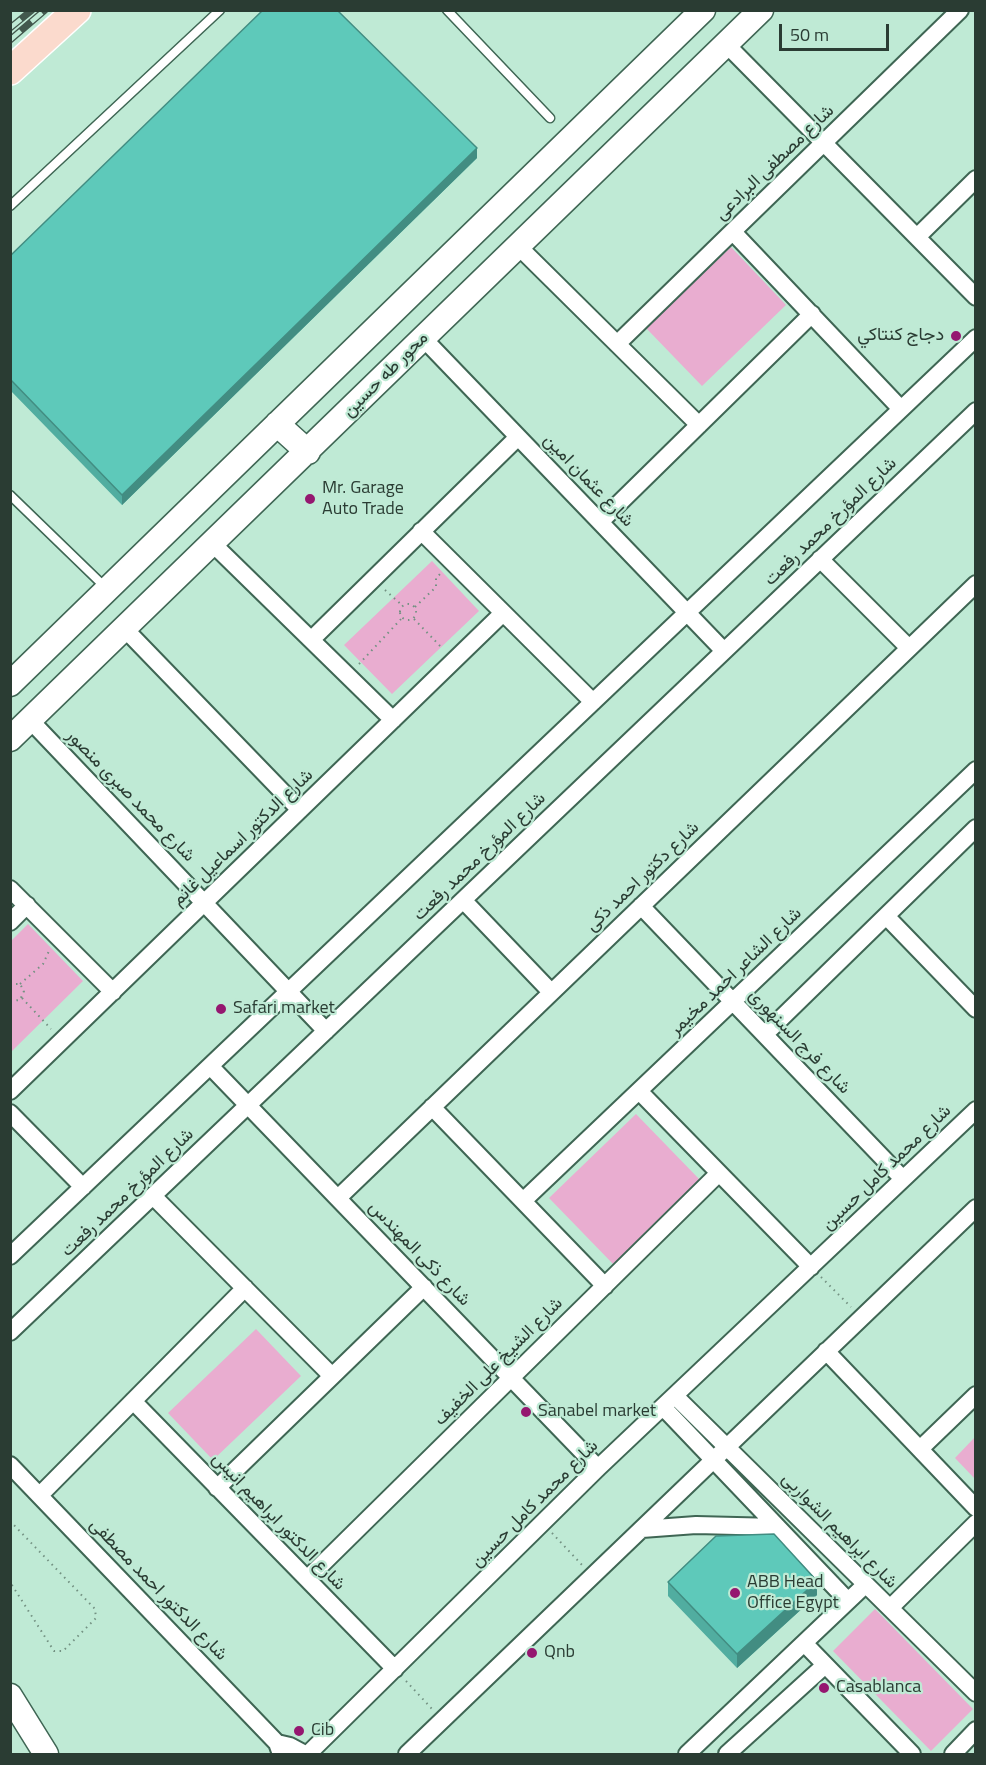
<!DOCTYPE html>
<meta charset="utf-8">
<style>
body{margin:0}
#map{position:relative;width:986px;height:1765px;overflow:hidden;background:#bfead5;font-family:"Titillium Web",sans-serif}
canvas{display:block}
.frame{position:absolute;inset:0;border:12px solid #2a3c33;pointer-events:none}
.scale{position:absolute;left:779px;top:24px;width:110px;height:27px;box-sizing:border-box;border:3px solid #2a3c33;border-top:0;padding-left:8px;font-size:18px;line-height:21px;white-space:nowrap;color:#2a3c33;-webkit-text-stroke:4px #bfead5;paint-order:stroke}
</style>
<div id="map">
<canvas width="986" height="1765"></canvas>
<div class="frame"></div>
<div class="scale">50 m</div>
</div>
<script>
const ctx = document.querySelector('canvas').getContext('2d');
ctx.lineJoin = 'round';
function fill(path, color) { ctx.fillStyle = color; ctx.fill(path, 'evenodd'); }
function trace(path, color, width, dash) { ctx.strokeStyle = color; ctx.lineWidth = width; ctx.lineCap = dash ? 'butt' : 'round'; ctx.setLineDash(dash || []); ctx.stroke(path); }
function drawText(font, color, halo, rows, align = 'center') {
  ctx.font = font + ' "Titillium Web",Vazirmatn,sans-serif'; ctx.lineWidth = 4.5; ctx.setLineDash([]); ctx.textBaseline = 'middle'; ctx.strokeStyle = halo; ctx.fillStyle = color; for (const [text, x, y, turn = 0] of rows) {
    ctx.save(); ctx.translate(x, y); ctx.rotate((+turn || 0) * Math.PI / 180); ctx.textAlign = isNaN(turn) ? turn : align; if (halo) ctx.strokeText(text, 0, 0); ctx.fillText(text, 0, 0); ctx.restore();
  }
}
fill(new Path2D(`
 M731,247L786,305L702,386L646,328Z
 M432,561L479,611L392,694L344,645Z
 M28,924L83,981L11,1052V941Z
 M636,1114L701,1181L614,1265L549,1198Z
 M256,1329L301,1376L213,1460L168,1413Z
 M975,1437V1479L955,1458Z
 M875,1609L973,1709L931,1751L833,1651Z`), '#e9add0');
const lane = new Path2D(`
 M447,10L550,118
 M10,206L220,10
 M10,495L105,587`);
const street = new Path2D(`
 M726,44L976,297
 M733,232L901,409
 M917,237L976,179
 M518,246L699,425
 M423,338L724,651
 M617,344L960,10
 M600,522L812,314
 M421,531L593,702
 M212,543L393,720
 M820,559L909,648
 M124,628L300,810
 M311,640L518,437
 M30,720L326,1031
 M10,889L113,992
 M463,900L551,992
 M641,906L903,1179
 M886,916L976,1009
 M10,922L27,905
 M765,1034L976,828
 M210,1066L598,1468
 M10,1091L503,613
 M639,1091L811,1267
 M432,1107L605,1286
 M10,1113L83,1187
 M153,1196L332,1376
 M338,1198L976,584
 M523,1201L976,770
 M10,1256L976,338
 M10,1332L976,411
 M826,1351L976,1508
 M675,1396L976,1693
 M133,1401L395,1669
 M663,1407L848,1601
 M920,1449L976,1395
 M10,1465L277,1743L281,1754
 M217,1488L424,1287
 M40,1495L245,1288
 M642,1529L696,1525L777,1527
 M307,1579L719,1173
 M890,1608L976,1523
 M804,1643L912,1754
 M277,1743L290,1746L305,1754
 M308,1754L598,1468L976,1110
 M407,1754L976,1208
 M687,1754L865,1585
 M727,1754L824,1666
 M953,1754L976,1730`);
const secondary = new Path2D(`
 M277,424L308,452
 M10,684L703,10
 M10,739L761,10
 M10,1696L46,1754`);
const primary = new Path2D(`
 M10,71L77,10`);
trace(lane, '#3f6654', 11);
trace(street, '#3f6654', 20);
trace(secondary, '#3f6654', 27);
trace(primary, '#fff', 30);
trace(new Path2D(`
 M385,590L403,606
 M400 612a8 8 0 1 1 16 0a8 8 0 1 1-16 0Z
 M415,607L436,587V578L441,573
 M414,619L443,649
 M359,664L402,618
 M10,984H20L24,991L20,1000L10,1001
 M20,984L43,964L49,951
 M22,998L51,1029
 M821,1277L851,1307
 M10,1521L95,1609L96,1618L63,1651H54L10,1582
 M552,1533L583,1566
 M406,1681L433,1710`), '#739182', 2, [1.5, 4.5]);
trace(lane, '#fff', 8);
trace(street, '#fff', 16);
trace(secondary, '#fff', 24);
trace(primary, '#fbdacd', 27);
const rail = new Path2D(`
 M10,28L32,10
 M10,40L45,10`);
trace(rail, '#42584d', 7);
trace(rail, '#bfead5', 4.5, [14]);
fill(new Path2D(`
 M477,158L122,505L10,390V256Z
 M668,1582L817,1595L737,1668L668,1596Z`), '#51ada0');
fill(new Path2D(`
 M477,148V158L122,505V495Z
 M817,1581V1595L737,1668V1654Z`), '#428d82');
const building = new Path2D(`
 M263,10H337L477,148L122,495L10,379V256Z
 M774,1534L817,1581L737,1654L668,1582L716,1536Z`);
fill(building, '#5ec9ba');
trace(building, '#428d82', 1.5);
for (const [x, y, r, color] of [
 [956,336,6,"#951770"],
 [310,499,6,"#951770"],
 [221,1009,6,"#951770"],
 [526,1412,6,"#951770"],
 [735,1593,6,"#951770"],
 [532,1653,6,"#951770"],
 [824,1688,6,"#951770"],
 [299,1731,6,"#951770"]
]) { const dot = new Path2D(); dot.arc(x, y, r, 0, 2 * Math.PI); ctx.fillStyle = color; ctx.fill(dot); trace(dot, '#bfead5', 2); }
drawText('18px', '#2a3c33', '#bfead5', [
 ["شارع مصطفى البرادعى",775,163,-44],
 ["محور طه حسين",386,375,-45],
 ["شارع عثمان امين",588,481,46],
 ["شارع المؤرخ محمد رفعت",831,522,-44],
 ["شارع محمد صبرى منصور",130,796,46],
 ["شارع الدكتور اسماعيل غانم",243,838,-44],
 ["شارع المؤرخ محمد رفعت",480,857,-44],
 ["شارع دكتور احمد ذكى",643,877,-44],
 ["شارع الشاعر احمد مخيمر",736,972,-44],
 ["شارع فرج السنهورى",799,1042,46],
 ["شارع محمد كامل حسين",887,1168,-44],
 ["شارع المؤرخ محمد رفعت",128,1193,-44],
 ["شارع ذكى المهندس",419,1254,46],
 ["شارع الشيخ على الخفيف",499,1362,-45],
 ["شارع محمد كامل حسين",535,1504,-45],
 ["شارع الدكتور ابراهيم انيس",278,1522,46],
 ["شارع ابراهيم الشواربى",839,1531,45],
 ["شارع الدكتور احمد مصطفى",158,1590,46]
]);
drawText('18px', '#2a3c33', '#bfead5', [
 ["دجاج كنتاكي",944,336,"right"],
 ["Mr. Garage",322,489],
 ["Auto Trade",322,510],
 ["Safari market",233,1009],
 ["Sanabel market",538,1412],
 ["ABB Head",747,1583],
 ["Office Egypt",747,1604],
 ["Qnb",544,1653],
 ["Casablanca",836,1688],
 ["Cib",311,1731]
], 'left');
</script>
